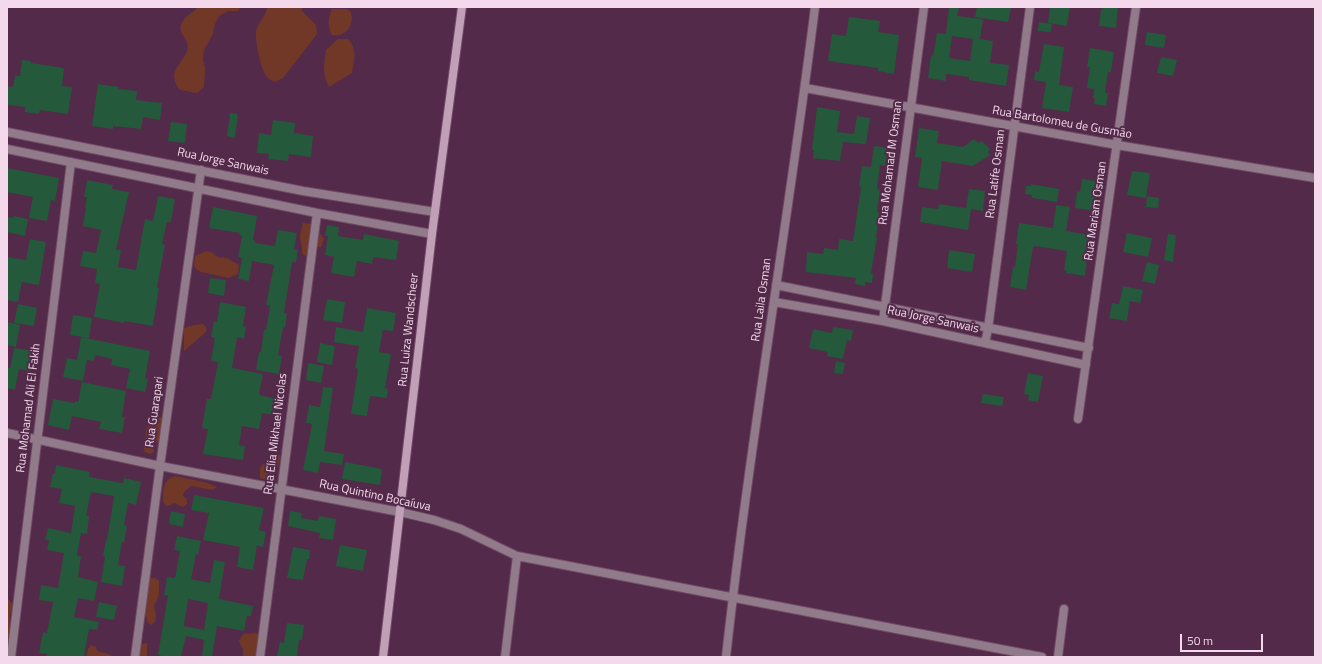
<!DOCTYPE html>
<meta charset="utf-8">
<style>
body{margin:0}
#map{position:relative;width:1322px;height:664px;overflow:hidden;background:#532a49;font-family:"Titillium Web",sans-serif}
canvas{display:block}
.frame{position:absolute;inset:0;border:8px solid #f3d9eb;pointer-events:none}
.scale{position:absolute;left:1180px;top:634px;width:83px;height:18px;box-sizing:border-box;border:2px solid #f3d9eb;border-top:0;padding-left:5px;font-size:12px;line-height:14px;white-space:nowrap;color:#f3d9eb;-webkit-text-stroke:3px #532a49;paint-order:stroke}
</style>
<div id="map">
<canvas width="1322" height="664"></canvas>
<div class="frame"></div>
<div class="scale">50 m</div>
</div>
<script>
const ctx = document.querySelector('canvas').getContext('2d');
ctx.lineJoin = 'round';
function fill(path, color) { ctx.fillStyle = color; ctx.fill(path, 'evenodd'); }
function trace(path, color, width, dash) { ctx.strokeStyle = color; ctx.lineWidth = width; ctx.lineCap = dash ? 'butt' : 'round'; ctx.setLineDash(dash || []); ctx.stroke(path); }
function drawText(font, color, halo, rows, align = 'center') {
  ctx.font = font + ' "Titillium Web",sans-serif'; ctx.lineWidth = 4; ctx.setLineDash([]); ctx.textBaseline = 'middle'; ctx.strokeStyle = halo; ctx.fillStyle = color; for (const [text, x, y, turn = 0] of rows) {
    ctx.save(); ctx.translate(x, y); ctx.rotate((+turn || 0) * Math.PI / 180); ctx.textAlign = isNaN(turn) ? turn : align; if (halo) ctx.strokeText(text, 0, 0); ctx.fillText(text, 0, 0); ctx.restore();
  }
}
fill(new Path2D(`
 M198,7H240L238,11H228L219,16L215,24L213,34L204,50L203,59L205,68L204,87L197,93L180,90C166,72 181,66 187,51C191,40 178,35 181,25C183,17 193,13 198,7Z
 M267,7H302V11L316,25L317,34L283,78L275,82C272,80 268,79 267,77C261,71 255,40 256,32C257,23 266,17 267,7Z
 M332,9H346L350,11C354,19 351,30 342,34C339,36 335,35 332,35C327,26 328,19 332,9Z
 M338,39H348C358,50 354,59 352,73L329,87C322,73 324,65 326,50Z
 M303,223L313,224L324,239L321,247H316L305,256L302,253C303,247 300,242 300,236C300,232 302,228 303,223Z
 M206,251L211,252L218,257L227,258L239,265L238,274L229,278L201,272L196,269L194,265L195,256Z
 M203,324L206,327V332L184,351V328L194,325Z
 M157,417H161L164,422C162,431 163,441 153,444L154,452L150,454L145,452C143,447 144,445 145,439C146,429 147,423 157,417Z
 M276,452L280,455C281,465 272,484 260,478V469L263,464C270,463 272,458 276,452Z
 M175,476L208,483L217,487L213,490L191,486L184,492L183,496L187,499V504L183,507L174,503L171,505L166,506L163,502C163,491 162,480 175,476Z
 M150,578H155L159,581V595L154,606L156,616L155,621L152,625L148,623L144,610L147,596V581Z
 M7,598L13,605L10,615V633L7,642Z
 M257,633L260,638L258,657H243V650L239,641L243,634Z
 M147,643V657H139L140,648L142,644Z
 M91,645L96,647L97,651L111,655L112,657H86L88,649Z`), '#713828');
fill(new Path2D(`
 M949,7H959L957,16L983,19L980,39L993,41L990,63L1009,65L1006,86L969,80V77L946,74V81L928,78L931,55L933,56L937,33L946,34ZM952,36L973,39L970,61L949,58Z
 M977,7H1011L1008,22L975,17Z
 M1050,7H1070L1067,26L1048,23Z
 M1103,7H1118L1116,28L1099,26L1101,10H1102Z
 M849,17L880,21L878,32L899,35L894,74L878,71V68L828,61L832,34L846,36Z
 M1039,22L1052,24L1051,32L1038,31Z
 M1147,32L1166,35L1164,48L1145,45Z
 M1044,44L1064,47L1059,85L1073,87L1069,112L1042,108L1046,82L1034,80L1035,71L1039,72Z
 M1090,48L1114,52L1111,72H1108L1105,93H1108L1106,106L1094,104L1095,98H1093L1094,89L1087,88L1090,67H1087Z
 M1161,57L1177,60L1173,76L1157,73Z
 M22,60L31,61V63L64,68L62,86L72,87L68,114L40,110L39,114L25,112V107L8,105L7,86L13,87L15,76H20Z
 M98,84L119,87L118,89L137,91L136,100L162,103L160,120L143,117L141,129L113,126V129L92,126Z
 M817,107L840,111L837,132L854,134L857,116L870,118L866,144L843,142L840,161L813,158L814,150H812Z
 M230,113L238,114L235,138L227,136Z
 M273,120L295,123L294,133L313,136L311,157L289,154L288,161L268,159L269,154L257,153L259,133L271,135Z
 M171,122L187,124L185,143L168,141Z
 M919,128L939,131L937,143L963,147L974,139L978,143L982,141L990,149L988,152L990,155L973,166L942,161L938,190L918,187L922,158L915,157Z
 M874,146L888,148L885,166L880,165L877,189L880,190L877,212L879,213L876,237L877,238L871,273L873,274L872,283L865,282V286L855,284L856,278L806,272L807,252L823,254L824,248L838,250L839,239L853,241L861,187L859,186L862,166L871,167Z
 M7,168L59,178L55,201L51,200L47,221L29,218L33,197L7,192Z
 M1132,171L1150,173L1146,198L1127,195Z
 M1097,172L1106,174L1103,190L1098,189L1095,211L1075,208L1077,191L1080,192L1082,179L1095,181Z
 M87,180L113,185L112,189L129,192L116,250H121L118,267L136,270L145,219L153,221L158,196L175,199L171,222H167L162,244L165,245L157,287L159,288L153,326L124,321V323L94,317L100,284L95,283L97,269L80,266L83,251L96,253L101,230L83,226L86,207H85L87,197H84Z
 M1031,184L1059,189L1057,202L1032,198V195L1025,194L1026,186H1031Z
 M969,189L985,191L983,211L971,209L968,230L920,222L922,207L938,209L939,204L966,208Z
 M1147,196L1159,198L1158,208L1146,207Z
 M1056,205L1070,207L1066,231L1090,235L1085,276L1066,273V270H1064L1067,251L1035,246L1033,247L1026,290L1010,287L1013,266L1015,267L1018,244H1016L1019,223L1053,228Z
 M213,207L257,216L253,240L255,241V243L275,246L278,230L297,233L294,249L298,250L296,262H292L284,313H287L285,328L283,327L278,355L282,356L279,374L256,370L259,352H261L264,330H266L270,306L266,305L274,265L252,261L249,281L238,279L242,258L238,257L242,236L239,235L240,233L209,228Z
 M13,216L28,219L25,236L7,232V217L13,218Z
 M327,225L339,227L338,236L363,240L364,234L399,241L396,260L373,257L372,264L357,261L354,277L331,273L334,257L325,255L328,236H325Z
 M1127,233L1152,238L1148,257L1123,252Z
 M1168,234L1176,235L1173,262L1164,260Z
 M30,239L46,242L39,285L22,282L18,302L7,300V257L26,260Z
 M949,250L975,254L972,272L947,268Z
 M1147,262L1159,265L1155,284L1142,281Z
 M210,278L226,280L224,296L208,293Z
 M1123,286L1143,290L1140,303L1130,301L1127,321L1109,318L1112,303L1119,304Z
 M327,299L345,302L342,323L323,320Z
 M220,302L246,307L243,326L246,327L244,339L237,337L232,368L263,374L259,395L277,399L274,415L262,413L259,429L242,426L239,445L245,446L243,460L203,454L208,429L202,428L207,399H211L218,362L211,361L215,338L211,337L214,321L217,322Z
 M18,304L37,308L34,326L14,323Z
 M367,308L396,313L393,331L383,330L379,352L391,354L385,388L388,389L387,398L370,396L367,416L351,414L358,369L355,368L359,346L334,342L336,327L363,332Z
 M73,315L92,318L89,338L70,335Z
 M7,322L20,325L16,347L7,345Z
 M833,327L853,330L851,341L847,340L843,359L827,356L828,352L809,348L813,329L832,333Z
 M81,337L150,351L145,378L148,379L145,392L126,388L130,369L111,365L112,359L95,355L94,361L87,360L83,381L63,377L67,358L77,360Z
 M320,343L335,346L332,365L317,362Z
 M14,348L33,351L30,371L19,369L15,390L7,388V368H10Z
 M836,361L845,363L843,374L834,373Z
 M308,363L324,366L321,383L306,380Z
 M1028,373L1043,376L1038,402L1028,400L1029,395L1024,394Z
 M82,382L126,391L122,417H125L122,433L99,429L101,422L72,416L69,430L48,425L53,399L75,403V401L78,402Z
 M323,387L333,388L324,451L344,454L342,465L320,462L318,473L303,470L312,424L306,423L309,405L320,407Z
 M983,394L1004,397L1002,406L981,403Z
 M345,462L382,469L380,485L342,479Z
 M56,465L90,472L89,477L123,483L124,478L141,482L136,505L128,503L124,525L127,526L124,543L122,542L118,565L125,566L122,586L101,582L105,557L103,556L106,540H107L114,496L91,492L86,516H89L87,534L81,533L77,556H81L78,577L98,582L94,601L78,598L74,617L99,622L97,630L89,629L84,657H46L47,654L39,653L43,632L47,633L53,602L39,600L41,585L58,588L64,553L47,550L49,540H45L48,528L71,533L75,506L59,503L62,489L50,487L53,473L55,474Z
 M194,495L264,508L259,530L266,532L263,547L257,545L253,570L237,567L240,547L203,540L209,513L191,510Z
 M171,511L185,514L183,527L169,524Z
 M290,511L302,513L301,518L318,521L319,516L336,519L333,540L319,538L320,533L288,526Z
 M177,536L201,541L198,555L196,554L191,579L210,583L214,560L225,562L219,599L253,606L251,616H247L244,631L217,626L212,657H202L204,640L186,636L181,657H167L158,655L168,595H164L167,577L175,578L180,551L174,550ZM188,599L208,603L204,630L184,626Z
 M340,545L367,550L363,571L336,566Z
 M293,547L310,550L309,559H307L303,580L287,578Z
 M99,602L117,606L114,620L96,617Z
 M287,623L304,625L302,640H299L297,656L277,657L280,642L284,643Z`), '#24593c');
const street = new Path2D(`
 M805,88L1117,145L1315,178
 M7,132L303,191L435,212
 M7,149L317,213L432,234
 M776,285L1089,348
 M774,302L883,321L1086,365
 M883,321L924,7
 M985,343L988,329L1030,7
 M1078,419L1136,7
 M7,433L160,466L400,512L434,520L461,529L517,556L1042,657
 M11,657L71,162
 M135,657L160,466L201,170
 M260,657L317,213
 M505,657L517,556
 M726,657C750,440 788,224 815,7
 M1058,657L1064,609`);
const secondary = new Path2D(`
 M383,657L432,234L462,7`);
trace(street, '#704a66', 10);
trace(secondary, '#704a66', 10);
trace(street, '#917b8a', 8);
trace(secondary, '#c19fb7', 8);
drawText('12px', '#f3d9eb', '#532a49', [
 ["Rua Bartolomeu de Gusmão",1062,123,10],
 ["Rua Jorge Sanwais",223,162,12],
 ["Rua Mohamad M Osman",891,163,-83],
 ["Rua Latife Osman",996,174,-83],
 ["Rua Mariam Osman",1096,211,-82],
 ["Rua Laila Osman",762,300,-82],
 ["Rua Jorge Sanwais",933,320,12],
 ["Rua Luiza Wandscheer",409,330,-84],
 ["Rua Mohamad Ali El Fakih",29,408,-83],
 ["Rua Guarapari",155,412,-82],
 ["Rua Elia Mikhael Nicolas",276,434,-83],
 ["Rua Quintino Bocaíuva",375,496,12]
]);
</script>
